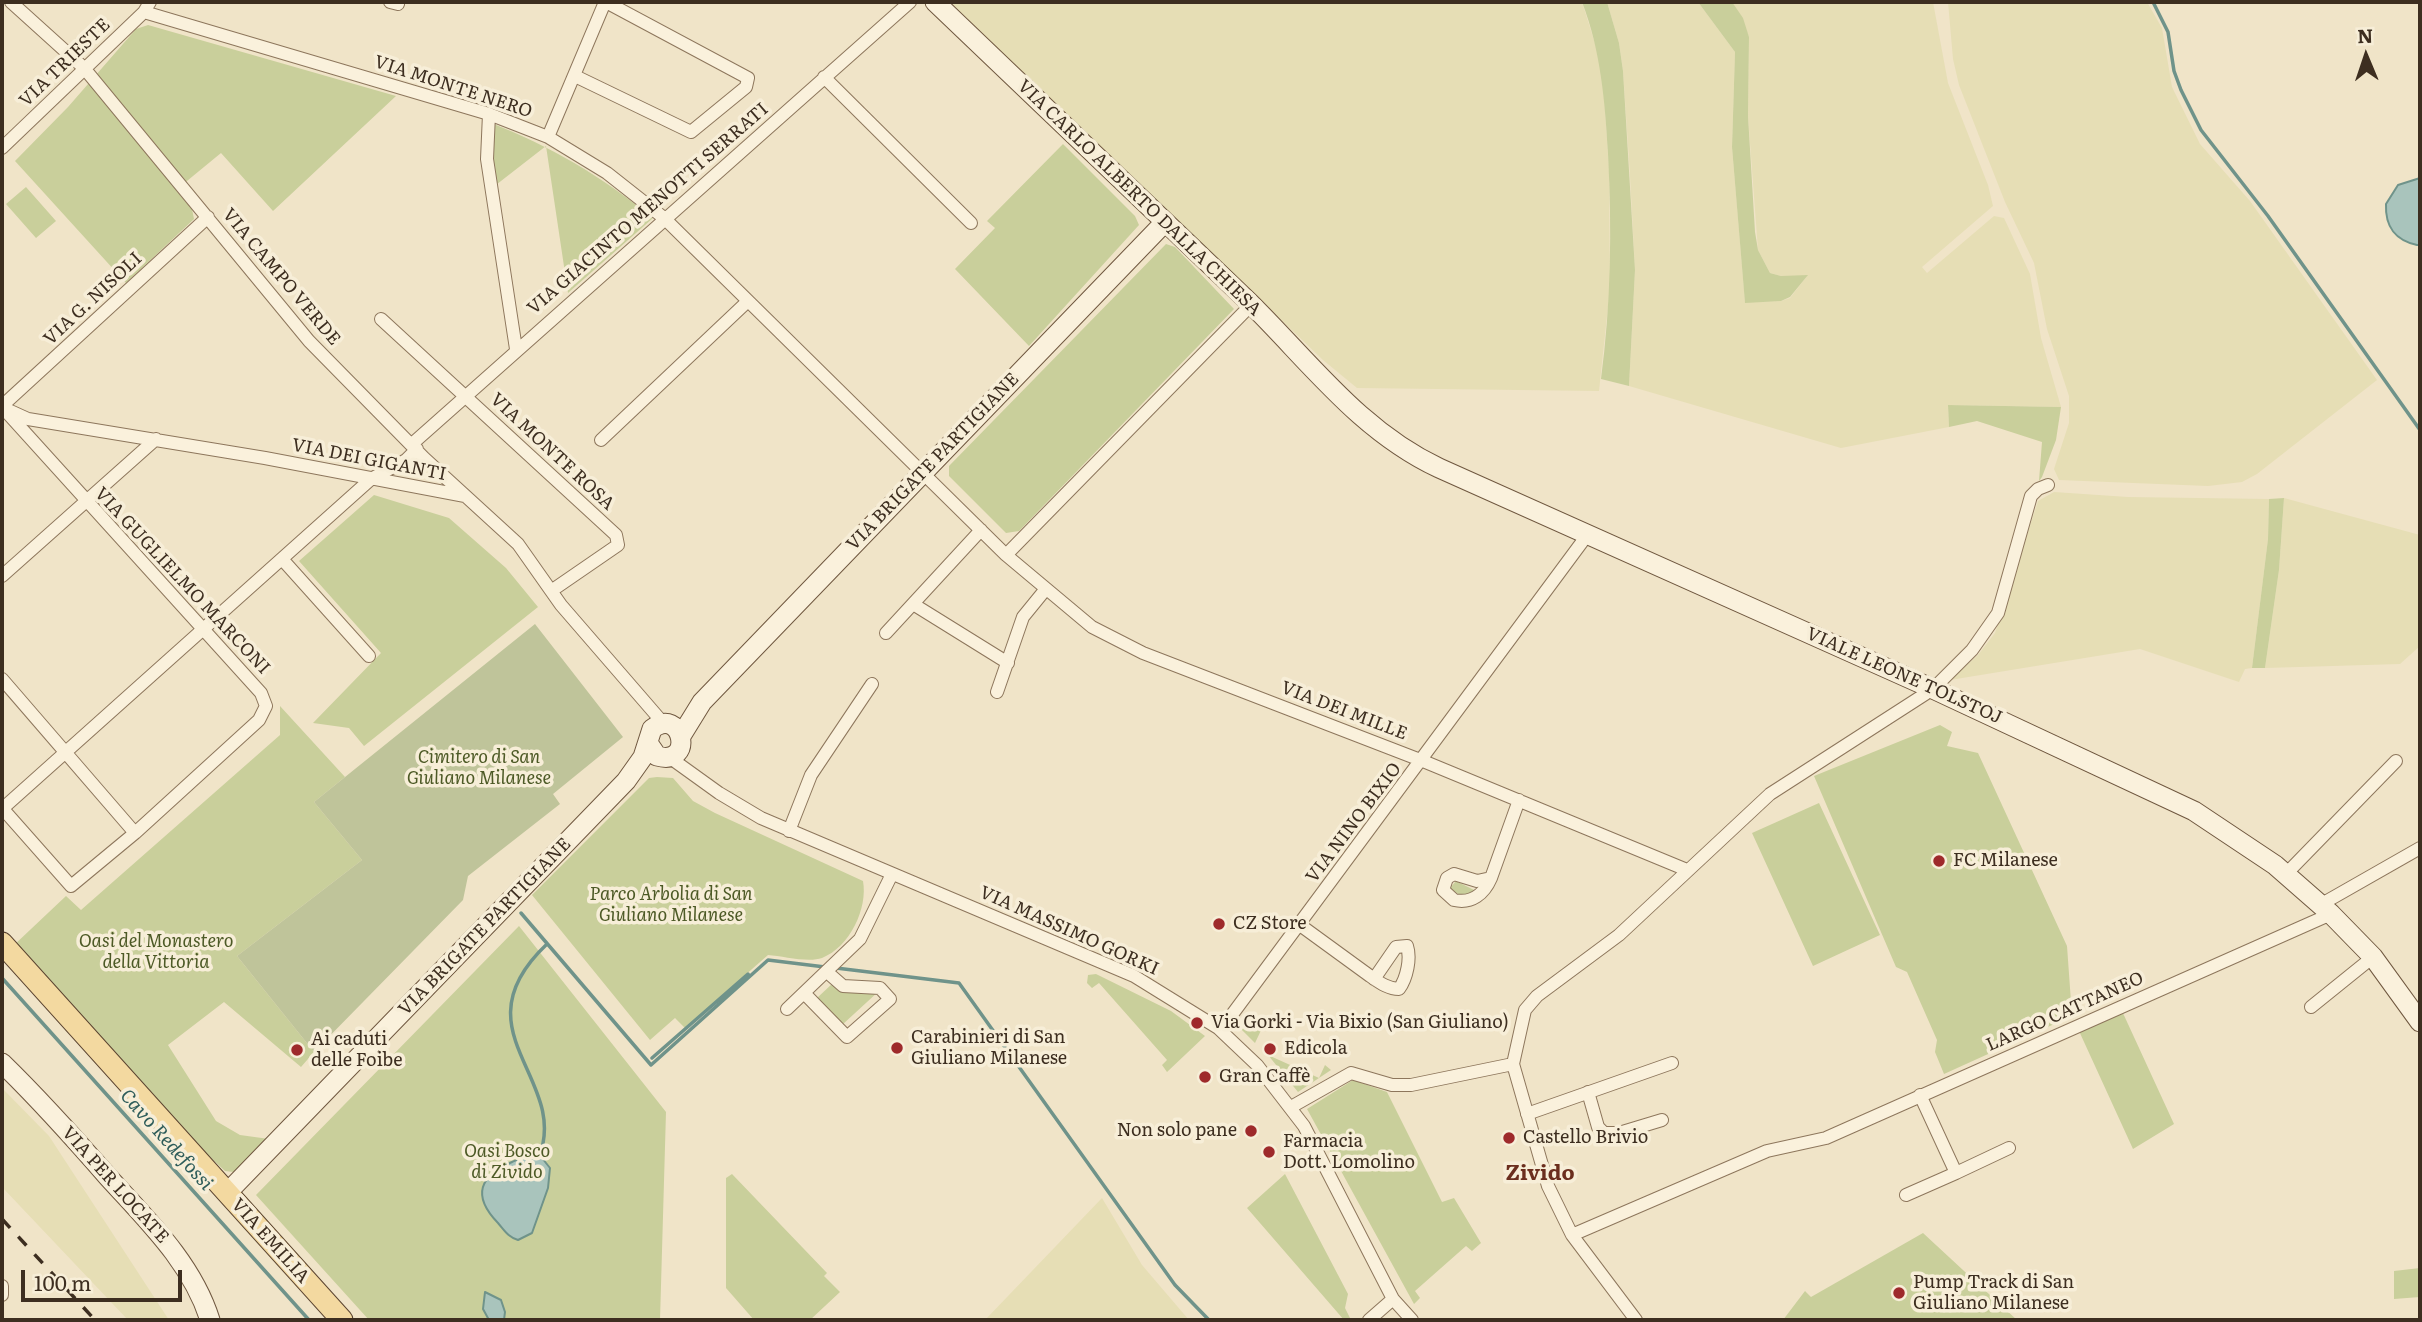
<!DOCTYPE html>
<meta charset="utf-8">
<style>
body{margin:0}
#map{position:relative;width:2422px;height:1322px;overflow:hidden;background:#f0e4c8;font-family:Literata,serif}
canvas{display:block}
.frame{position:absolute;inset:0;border:4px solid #3d2e20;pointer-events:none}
.north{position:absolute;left:2331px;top:21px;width:70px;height:70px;-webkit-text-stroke:5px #f7eed8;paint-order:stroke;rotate:358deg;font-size:19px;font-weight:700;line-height:28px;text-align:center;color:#3d2e20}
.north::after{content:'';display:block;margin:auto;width:24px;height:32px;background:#3d2e20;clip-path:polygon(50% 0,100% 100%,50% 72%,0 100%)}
.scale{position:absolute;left:21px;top:1270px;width:161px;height:32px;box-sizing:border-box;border:4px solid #3d2e20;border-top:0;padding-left:9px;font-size:21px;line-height:24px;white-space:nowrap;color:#3d2e20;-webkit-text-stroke:5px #f7eed8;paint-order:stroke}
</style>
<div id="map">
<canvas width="2422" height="1322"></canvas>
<div class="frame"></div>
<div class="north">N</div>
<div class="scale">100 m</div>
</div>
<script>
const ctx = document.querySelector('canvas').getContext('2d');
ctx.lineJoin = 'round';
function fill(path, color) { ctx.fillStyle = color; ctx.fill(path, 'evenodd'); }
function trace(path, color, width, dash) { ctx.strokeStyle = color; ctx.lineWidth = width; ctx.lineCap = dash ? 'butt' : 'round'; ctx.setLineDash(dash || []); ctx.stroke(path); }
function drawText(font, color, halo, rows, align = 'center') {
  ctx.font = font + ' Literata,serif'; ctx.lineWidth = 7; ctx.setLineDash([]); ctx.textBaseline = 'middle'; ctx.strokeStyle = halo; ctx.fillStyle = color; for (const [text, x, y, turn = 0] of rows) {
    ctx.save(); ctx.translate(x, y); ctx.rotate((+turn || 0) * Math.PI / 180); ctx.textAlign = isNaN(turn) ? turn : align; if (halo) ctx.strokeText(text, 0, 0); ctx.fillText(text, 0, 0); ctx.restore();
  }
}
fill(new Path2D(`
 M950,2H1582L1598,53L1604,92L1609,171L1610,288L1599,391L1357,388L1323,360Z
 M1607,2H1698L1735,52L1732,147L1745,302L1781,301L1790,298L1807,276H1781L1770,273L1758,250L1748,116L1749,37L1732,2H1933L1948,83L1988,185L1993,206L1922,267L1927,273L1994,216L2004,218L2030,274L2041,338L2061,407L1948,405L1949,427L1841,448L1629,386L1635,270L1630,176L1623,71L1619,43Z
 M1948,2H2147L2162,28L2172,87L2200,144L2250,201L2377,380L2257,474L2242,482L2208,486L2059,480L2054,469L2069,423V396L2047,329L2034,263L2005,202L1959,85L1953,59Z
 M2054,492L2128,497L2269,499L2268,539L2252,668L2245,669L2239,682L2140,649L1950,680L1978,655L1995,633L2038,501Z
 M2284,498L2420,535V646L2400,664L2265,668L2279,570Z
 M2,1088L49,1136L169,1320H128L2,1187Z
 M1102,1198L1142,1265L1189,1320H985Z`), '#e6deb5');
fill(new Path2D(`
 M1582,2H1607L1619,43L1623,71L1635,270L1629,386L1601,379C1611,304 1612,230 1608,154C1605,102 1601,51 1582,2Z
 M1698,2H1732L1743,18L1749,37L1748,116L1755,232L1758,250L1770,273L1781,276L1808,275L1790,297L1781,301L1745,303L1732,147L1735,52Z
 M148,25L396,96L273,211L221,153L176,190L192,209L194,219L126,283L15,161L68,107L136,29Z
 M489,122C554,148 598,174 653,218L568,293L546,146L492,188Z
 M1063,144L1135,216L1139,225L1029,346L955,269L995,228L987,221Z
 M26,187L56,221L36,238L6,204Z
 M1166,244L1175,247L1234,309L1019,531L1006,533L949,476V466Z
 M1948,405L2061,407L2056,440L2042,477L2039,481L2042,442L1977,421L1949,427Z
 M374,495L449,518L506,568L538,607L364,746L349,728L313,723L381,653L299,561Z
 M2284,498L2279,570L2265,668H2252L2268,539L2269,499Z
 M280,706L345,777L314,802L362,860L237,956L314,1052L301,1067L224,1002L168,1045L216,1121L240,1135L269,1139L242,1173L225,1171L185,1134L13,946L66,896L81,910L280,735Z
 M1940,725L1952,732L1947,746L1978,753L2067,946L2072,1016L1944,1074L1935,1052L1937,1040L1907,972L1896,967L1814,776Z
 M657,777L673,778L693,801L715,813L863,881C868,908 850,947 822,958C808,963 783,956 768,955L685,1028L675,1018L650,1040L532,895L649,778Z
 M1819,803L1880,935L1813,966L1752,833Z
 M1456,881L1474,890L1472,893L1461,896L1450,888Z
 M519,926L666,1112L660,1320H369L256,1195Z
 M1096,974L1171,1011L1205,1036L1167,1072L1162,1065L1167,1060L1099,983L1092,988L1087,983L1088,975Z
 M833,983L879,991L842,1025L817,998Z
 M2122,1011L2174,1124L2133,1149L2079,1031Z
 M1247,1016L1264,1024L1255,1043L1241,1029Z
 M1268,1055L1319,1078L1325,1065L1331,1070L1298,1092Z
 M1353,1080L1387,1092L1442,1202L1454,1198L1481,1243L1472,1251L1466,1246L1415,1291L1420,1298L1414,1304L1307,1109Z
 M732,1174L827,1273L824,1276L840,1292L810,1320H754L726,1288V1178Z
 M1285,1174L1348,1294L1345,1308L1350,1318L1348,1320H1344L1247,1208Z
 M1923,1233L2017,1320H1783L1805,1291L1811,1297Z
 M2420,1268V1297L2394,1299V1271Z`), '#c9cf9b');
fill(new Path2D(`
 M535,624L623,737L553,794L560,804L468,876L463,900L314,1052L237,956L362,860L314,802Z`), '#bfc49a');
const water = new Path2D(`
 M2420,178V245H2417C2395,240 2385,227 2386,204L2398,185Z
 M538,1153L550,1168L548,1188L532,1233L518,1240C508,1237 505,1231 498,1223C471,1195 480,1176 512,1162C521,1158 529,1154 538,1153Z
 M485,1292L501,1300L505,1312L504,1320H489L483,1309Z`);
fill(water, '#a9c4bc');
trace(water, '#6f938a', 2);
trace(new Path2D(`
 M2153,2L2168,32L2174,71L2181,90L2201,130L2268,216L2420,430
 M521,913L651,1065L768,960L825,967
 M836,968L959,983L1175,1285L1209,1320
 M2,978L309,1320
 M652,1058L748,974
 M539,1157C570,1078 455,1031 547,944`), '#6f938a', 3.5);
const street = new Path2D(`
 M11,2L84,68L309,341L424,458L518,544L561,605L664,724
 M390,2L398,4
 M144,12L489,114L548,137L607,173L664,218L1006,555L1092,627L1143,653L1423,761L1687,870
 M575,76L691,132L746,87L748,78L606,2
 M824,77L971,223
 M489,114L487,159L516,349
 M548,137L605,2
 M2,148L144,12L150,2
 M381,319L616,535L618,545L554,589
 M2,406L208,217
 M2,407L261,693L266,706L259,720L135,833L71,886L2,808
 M6,409L28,419L265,458L465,496
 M601,440L748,301
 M412,444L910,2
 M1006,555L1251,305
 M282,559L369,656
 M2,576L156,439
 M913,604L1008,663
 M886,633L981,530
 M2,679L135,833
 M997,692L1023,617L1045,590
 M669,757L719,793L761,818L1134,976L1218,1028L1257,1065L1304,1126L1393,1299L1412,1320
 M2,809L371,479L406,460L417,449
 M789,831L811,775L872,684
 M2286,874L2396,761
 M1491,878C1484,894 1472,904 1454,900L1443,890L1447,878L1454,874L1477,881L1491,878L1519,800
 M2320,905L2420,848
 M1300,925L1370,976C1379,982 1388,989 1399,989C1407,978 1411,958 1407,946L1396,947L1374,979
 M804,993L847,1037L890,999L880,988L843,986L827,972
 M2311,1007L2373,957
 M787,1009L860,939L892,874
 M1218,1028L1231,1016L1588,534
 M1588,1092L1598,1127L1604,1133H1619L1662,1120
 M1920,1095L1956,1173L2009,1148
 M1291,1107L1351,1073L1392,1085H1411L1513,1064
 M1527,1114L1672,1063
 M1906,1195L1956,1173
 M1572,1235L1767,1151L1826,1138L2331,914
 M2,1286V1295
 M1369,1320L1393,1299
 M1636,1320L1572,1235L1548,1186L1513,1064L1525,1010L1537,996L1619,935L1770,794L1933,689L1972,650L1998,613L2031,496L2038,489L2048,485`);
const secondary = new Path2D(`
 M935,2C1039,102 1145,202 1249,302C1310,362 1360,431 1439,468L1933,689L2194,811L2275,865L2331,914L2373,957L2420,1022
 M681,736L702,702L1165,222
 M2,1063C39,1099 74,1138 108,1177C148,1221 192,1263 210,1320
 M227,1193L626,781L643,757L652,729C682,705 696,767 657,756L648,743`);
const primary = new Path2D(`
 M2,943L342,1320`);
trace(street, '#8d765c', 14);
trace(secondary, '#6f573f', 21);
trace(primary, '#5b4430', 23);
trace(street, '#faf1dc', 12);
trace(secondary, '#faf1dc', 19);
trace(primary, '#f3d9a0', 21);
trace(new Path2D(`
 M2,1219L95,1320`), '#3d2e20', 3.5, [12, 12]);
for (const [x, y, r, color] of [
 [1939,861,7,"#9e2a2b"],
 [1219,924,7,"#9e2a2b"],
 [1197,1023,7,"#9e2a2b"],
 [897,1048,7,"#9e2a2b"],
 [1270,1049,7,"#9e2a2b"],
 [297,1050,7,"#9e2a2b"],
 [1205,1077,7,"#9e2a2b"],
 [1251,1131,7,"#9e2a2b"],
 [1509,1138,7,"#9e2a2b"],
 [1269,1152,7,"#9e2a2b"],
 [1899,1293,7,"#9e2a2b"]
]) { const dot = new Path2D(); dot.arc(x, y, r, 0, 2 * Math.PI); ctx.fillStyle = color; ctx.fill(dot); trace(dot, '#f7eed8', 2.5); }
drawText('18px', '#3d2e20', '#f7eed8', [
 ["VIA TRIESTE",65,63,-44],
 ["VIA MONTE NERO",453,87,18],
 ["VIA CARLO ALBERTO DALLA CHIESA",1139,198,44],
 ["VIA GIACINTO MENOTTI SERRATI",648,209,-41],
 ["VIA CAMPO VERDE",281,277,50],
 ["VIA G. NISOLI",93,299,-43],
 ["VIA MONTE ROSA",552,452,43],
 ["VIA DEI GIGANTI",369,460,11],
 ["VIA BRIGATE PARTIGIANE",933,462,-46],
 ["VIA GUGLIELMO MARCONI",182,581,47],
 ["VIALE LEONE TOLSTOJ",1904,676,24],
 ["VIA DEI MILLE",1344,711,21],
 ["VIA NINO BIXIO",1354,823,-53],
 ["VIA BRIGATE PARTIGIANE",485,927,-46],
 ["VIA MASSIMO GORKI",1069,931,24],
 ["LARGO CATTANEO",2065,1012,-24],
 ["VIA PER LOCATE",115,1185,48],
 ["VIA EMILIA",270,1241,48]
]);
drawText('italic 18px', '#4d5a26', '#f7eed8', [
 ["Cimitero di San",479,758],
 ["Giuliano Milanese",479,779],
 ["Parco Arbolia di San",671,895],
 ["Giuliano Milanese",671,916],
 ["Oasi del Monastero",156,942],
 ["della Vittoria",156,963],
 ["Oasi Bosco",507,1152],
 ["di Zivido",507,1173]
]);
drawText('18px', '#3d2e20', '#f7eed8', [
 ["FC Milanese",1953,861],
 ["CZ Store",1233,924],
 ["Via Gorki - Via Bixio (San Giuliano)",1211,1023],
 ["Carabinieri di San",911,1038],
 ["Giuliano Milanese",911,1059],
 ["Ai caduti",311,1040],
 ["delle Foibe",311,1061],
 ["Edicola",1284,1049],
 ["Gran Caffè",1219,1077],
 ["Non solo pane",1237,1131,"right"],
 ["Castello Brivio",1523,1138],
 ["Farmacia",1283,1142],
 ["Dott. Lomolino",1283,1163],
 ["Pump Track di San",1913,1283],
 ["Giuliano Milanese",1913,1304]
], 'left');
drawText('italic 19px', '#2f5d5a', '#f7eed8', [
 ["Cavo Redefossi",166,1140,48]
]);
drawText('bold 21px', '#6b2e1e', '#f7eed8', [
 ["Zivido",1540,1174]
]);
</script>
